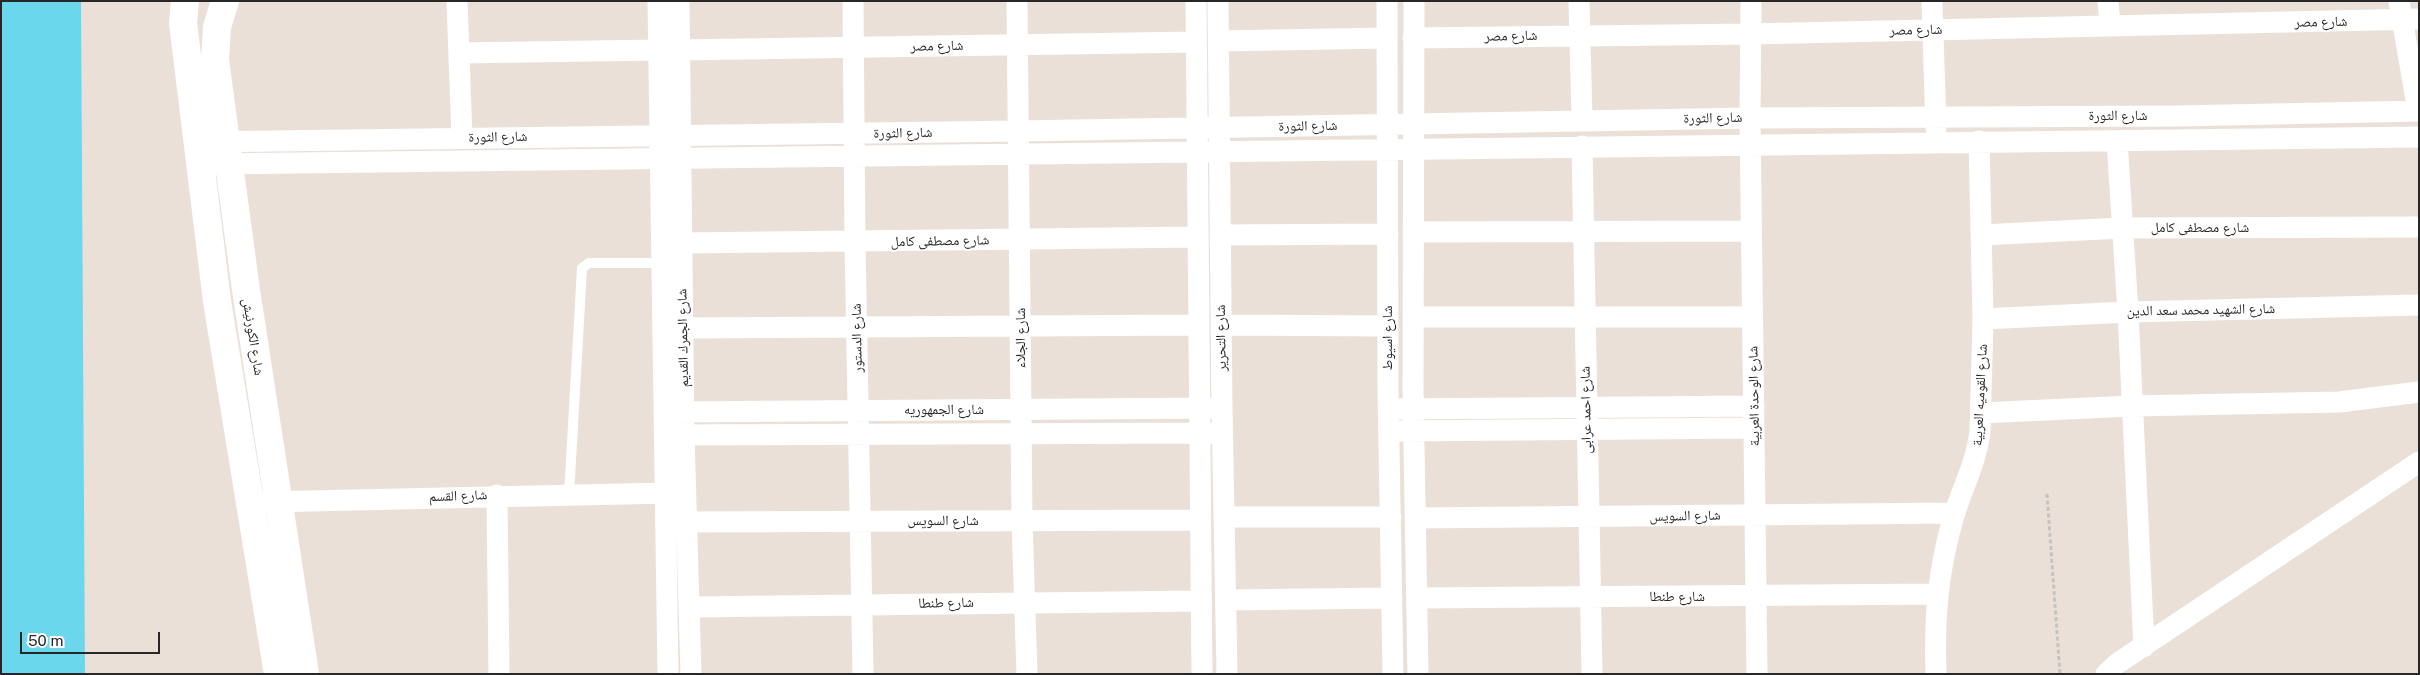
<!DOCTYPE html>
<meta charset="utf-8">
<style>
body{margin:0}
#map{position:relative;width:2420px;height:675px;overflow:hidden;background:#eae0d8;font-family:"Public Sans",sans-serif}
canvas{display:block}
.frame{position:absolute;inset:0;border:2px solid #272727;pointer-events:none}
.scale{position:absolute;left:20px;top:632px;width:140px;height:22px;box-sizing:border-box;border:2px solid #272727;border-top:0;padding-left:6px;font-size:15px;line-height:18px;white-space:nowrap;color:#272727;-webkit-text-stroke:4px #fff;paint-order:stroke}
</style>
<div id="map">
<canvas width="2420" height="675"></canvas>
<div class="frame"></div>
<div class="scale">50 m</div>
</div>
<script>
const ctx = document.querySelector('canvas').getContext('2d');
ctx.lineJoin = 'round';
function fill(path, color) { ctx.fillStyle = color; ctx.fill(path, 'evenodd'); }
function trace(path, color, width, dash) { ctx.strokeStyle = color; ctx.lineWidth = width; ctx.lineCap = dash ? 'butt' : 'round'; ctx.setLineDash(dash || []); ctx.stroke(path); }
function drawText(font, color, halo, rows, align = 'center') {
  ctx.font = font + ' "Public Sans","Noto Naskh Arabic",sans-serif'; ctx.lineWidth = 4; ctx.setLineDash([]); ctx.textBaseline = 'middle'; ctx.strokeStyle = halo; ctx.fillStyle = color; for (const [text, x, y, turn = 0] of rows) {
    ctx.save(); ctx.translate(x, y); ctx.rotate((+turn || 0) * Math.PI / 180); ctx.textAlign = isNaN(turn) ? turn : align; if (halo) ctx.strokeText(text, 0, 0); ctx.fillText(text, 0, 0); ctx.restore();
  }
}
fill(new Path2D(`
 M1,1H81L85,674H1Z`), '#6ad7ed');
trace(new Path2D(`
 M2047,494L2060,674`), '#c3c3c3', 3, [4, 2.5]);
trace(new Path2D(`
 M569,495L582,268L589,263H663`), '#fff', 10);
trace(new Path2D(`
 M457,1L462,138
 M658,1L668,674
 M679,1L684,435L691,674
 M853,1L855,242L863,674
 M1017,1L1022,521L1027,674
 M1196,1L1202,674
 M1218,1L1222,408L1227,674
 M1387,1L1388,390L1393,674
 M1414,1L1413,390L1418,674
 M1579,1L1582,120
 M1751,1L1750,118L1757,674
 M1932,1L1936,129
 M2108,1L2110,26
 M2399,1L2418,111
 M1413,38L1751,34L2419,19
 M1219,41L1387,38
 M678,50L1196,42
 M459,53L658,50
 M2117,141L2128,312L2144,647
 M198,142L1019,131L1750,118L2178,116L2419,111
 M1582,146L1592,674
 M214,164L2419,137
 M1413,232L1751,231
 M1220,235L1388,234
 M1981,235L2122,228L2419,227
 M681,243L1198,237
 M1413,317H1752
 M1983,319L2128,312L2419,305
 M1221,325L1388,326
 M683,328L1198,325
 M1399,409L1754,406
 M670,412L1212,408
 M1981,413L2131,406L2339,402L2419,392
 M1399,431L1754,428
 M671,435L1213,433
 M497,495L499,674
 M265,502L667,493
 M1224,517H1391
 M1415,518L1955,513
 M687,522L1200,520
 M1417,598L1937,594
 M1226,600L1392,598
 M690,607L1201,601
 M1936,674C1934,617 1938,570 1954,515C1963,487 1977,460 1980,431L1983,319L1979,141
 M2106,674L2118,663L2419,462`), '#fff', 21);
trace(new Path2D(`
 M185,1L183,23L217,301L278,674
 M225,1L217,27L215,60L246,290L305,674`), '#fff', 28);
drawText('14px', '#272727', '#fff', [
 ["شارع مصر",2321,22,-1],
 ["شارع مصر",1916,30,-1],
 ["شارع مصر",1511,36,-1],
 ["شارع مصر",937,46,-1],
 ["شارع الثورة",2118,116],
 ["شارع الثورة",1713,118,-1],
 ["شارع الثورة",1308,126,-1],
 ["شارع الثورة",903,133,-1],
 ["شارع الثورة",498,137,-1],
 ["شارع مصطفى كامل",2200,228],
 ["شارع مصطفى كامل",940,241,-1],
 ["شارع الشهيد محمد سعد الدين",2201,310,-1],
 ["شارع الكورنيش",253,337,81],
 ["شارع الجمرك القديم",683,338,-91],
 ["شارع الدستور",857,338,-91],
 ["شارع الجلاء",1021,338,-90],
 ["شارع التحرير",1221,338,-91],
 ["شارع اسيوط",1388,338,-90],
 ["شارع القوميه العربية",1980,395,-87],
 ["شارع الوحدة العربية",1754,396,-91],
 ["شارع الجمهوريه",944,410],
 ["شارع احمد عرابى",1586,410,-91],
 ["شارع القسم",458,496,-2],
 ["شارع السويس",1685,516,-1],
 ["شارع السويس",943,521],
 ["شارع طنطا",1677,597],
 ["شارع طنطا",946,603,-1]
]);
</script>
